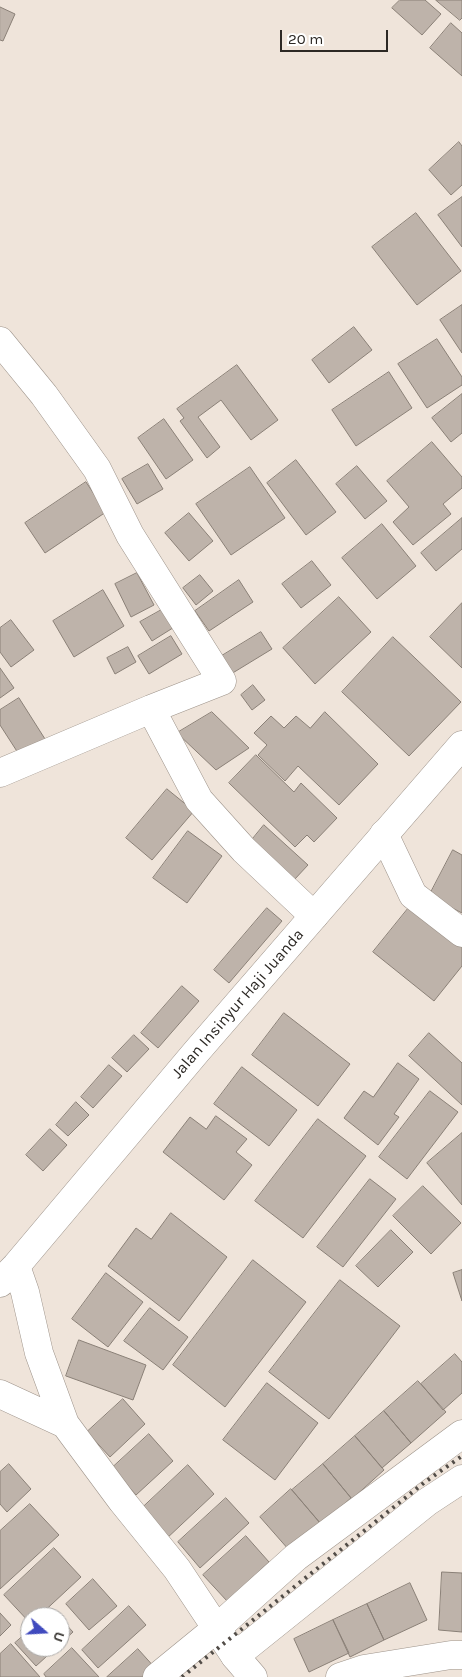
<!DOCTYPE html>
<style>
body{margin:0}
#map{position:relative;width:462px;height:1677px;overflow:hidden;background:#efe4da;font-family:Karla,sans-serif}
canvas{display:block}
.north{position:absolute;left:20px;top:1607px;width:50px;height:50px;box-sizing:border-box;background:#fff;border:1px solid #aba9a7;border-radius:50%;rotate:109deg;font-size:14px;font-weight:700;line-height:20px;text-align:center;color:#2c2824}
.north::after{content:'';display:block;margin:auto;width:18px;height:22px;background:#404abe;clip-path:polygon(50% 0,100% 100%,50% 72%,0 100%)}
.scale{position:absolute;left:280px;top:30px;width:108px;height:22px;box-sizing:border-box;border:2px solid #2c2824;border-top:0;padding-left:6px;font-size:15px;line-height:18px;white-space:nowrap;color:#2c2824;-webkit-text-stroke:4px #fff;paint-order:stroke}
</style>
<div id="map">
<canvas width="462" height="1677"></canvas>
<div class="north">U</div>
<div class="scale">20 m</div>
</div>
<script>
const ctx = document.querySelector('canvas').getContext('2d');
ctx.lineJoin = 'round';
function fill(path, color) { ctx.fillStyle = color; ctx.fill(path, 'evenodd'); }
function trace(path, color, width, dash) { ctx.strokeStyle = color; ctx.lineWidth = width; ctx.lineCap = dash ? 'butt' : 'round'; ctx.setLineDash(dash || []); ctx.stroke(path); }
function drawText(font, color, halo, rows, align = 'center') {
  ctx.font = font + ' Karla,sans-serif'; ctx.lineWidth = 5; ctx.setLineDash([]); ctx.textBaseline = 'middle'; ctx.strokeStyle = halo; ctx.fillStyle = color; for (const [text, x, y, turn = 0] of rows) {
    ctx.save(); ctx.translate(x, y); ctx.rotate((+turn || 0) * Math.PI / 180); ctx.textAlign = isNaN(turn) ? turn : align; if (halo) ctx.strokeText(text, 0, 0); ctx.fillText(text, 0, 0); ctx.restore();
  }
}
const building = new Path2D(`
 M400,0H425L441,14L422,35L392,8Z
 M436,0H462V18L460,20Z
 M0,7L15,14L3,41L0,40Z
 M451,23L462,33V76L430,48Z
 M459,142L462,146V185L451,195L429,170Z
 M462,197V247L438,215Z
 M416,213L461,271L417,305L372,247Z
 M462,305V353L440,320Z
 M354,327L372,350L329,383L312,360Z
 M437,339L462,377V385L427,408L398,364Z
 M237,365L278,420L251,440L221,400L198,417L220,447L207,458L180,421L184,418L177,409Z
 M389,372L412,408L356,446L332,410Z
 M462,394V433L451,442L432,418Z
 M164,419L193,460L166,479L138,438Z
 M432,442L462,477V488L443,504L451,514L413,545L393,522L409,507L387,481Z
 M296,460L336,512L306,535L267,483Z
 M148,464L163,489L137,504L122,479Z
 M357,466L387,501L365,519L336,484Z
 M250,467L285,518L231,555L196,504Z
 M86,482L106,512L45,553L25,523Z
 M189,513L213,541L189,561L165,533Z
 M462,518V549L436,571L421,553Z
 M382,524L416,566L377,599L342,558Z
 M312,561L331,585L301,608L282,584Z
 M137,573L154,605L131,617L115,584Z
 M200,575L213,591L196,605L183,588Z
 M239,580L253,602L209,631L195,611Z
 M103,590L124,626L74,657L53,621Z
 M339,597L371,632L315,684L283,648Z
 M462,603V668L430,637Z
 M165,608L176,626L152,641L140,622Z
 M11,620L34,650L11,667L0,652V628Z
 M261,632L272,649L231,674L220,657Z
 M171,636L182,654L149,674L138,656Z
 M393,637L461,702L409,756L342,692Z
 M128,647L136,662L115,674L107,658Z
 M0,668L14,688L0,698Z
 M253,685L265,700L252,710L241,695Z
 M19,698L45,739L20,756L0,725V710Z
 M212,712L249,748L216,770L177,733Z
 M325,712L378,764L339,805L298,766L285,781L258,755L267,745L254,733L271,716L284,728L296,716L310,728Z
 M256,755L294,792L301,783L337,818L314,842L307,835L295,847L229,783Z
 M167,789L194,811L152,860L126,838Z
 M264,825L308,865L294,880L251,841Z
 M188,831L222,856L187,903L153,878Z
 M453,850L462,855V913L429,896Z
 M411,905L462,946V966L434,1001L373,952Z
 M267,908L282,921L229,983L214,970Z
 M182,986L199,1001L158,1048L141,1033Z
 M284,1013L350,1064L318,1106L252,1055Z
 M429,1033L462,1063V1105L409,1056Z
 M134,1035L149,1049L127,1072L112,1058Z
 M398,1063L419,1079L394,1114L399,1117L378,1145L344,1118L364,1091L373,1097Z
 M109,1065L122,1076L93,1108L81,1097Z
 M242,1067L297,1110L269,1146L214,1104Z
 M430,1091L458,1112L407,1179L379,1157Z
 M76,1102L89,1115L68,1136L56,1125Z
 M216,1116L247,1139L236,1152L252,1165L224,1200L163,1152L190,1117L206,1129Z
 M318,1119L366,1156L303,1238L255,1201Z
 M50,1129L67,1145L43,1171L26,1155Z
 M462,1133V1205L427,1163Z
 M370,1179L396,1199L343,1267L317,1247Z
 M423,1186L461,1223L431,1254L393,1216Z
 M171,1213L227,1257L179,1321L108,1266L136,1228L151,1239Z
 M391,1230L413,1252L378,1287L356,1266Z
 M253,1260L306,1302L225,1407L173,1365Z
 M462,1270V1301L453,1273Z
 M106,1273L143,1302L108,1347L72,1319Z
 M340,1280L400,1326L329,1419L269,1372Z
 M150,1308L188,1337L163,1370L124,1341Z
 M79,1340L146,1365L133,1400L66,1376Z
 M455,1354L462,1362V1393L443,1410L421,1384Z
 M418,1381L446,1412L411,1443L384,1411Z
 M267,1383L318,1423L275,1480L223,1440Z
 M123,1399L145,1424L110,1457L87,1432Z
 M384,1411L411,1443L382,1468L355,1436Z
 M149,1434L173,1461L136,1495L112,1468Z
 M355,1436L384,1470L352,1499L323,1464Z
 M9,1464L31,1489L7,1512L0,1504V1472Z
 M323,1464L351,1498L321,1524L292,1490Z
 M188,1465L214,1494L165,1540L139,1511Z
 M291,1489L320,1523L289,1550L260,1517Z
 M226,1498L249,1523L200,1568L178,1542Z
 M30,1504L59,1535L0,1589V1531Z
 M246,1536L269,1562L227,1601L203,1575Z
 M54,1548L81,1577L38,1617H30V1623L4,1595Z
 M442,1572L462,1573V1632L439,1630Z
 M93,1579L117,1606L89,1630L66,1604Z
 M410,1583L427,1620L384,1640L367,1604Z
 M367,1604L384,1640L350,1657L333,1620Z
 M129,1606L146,1625L98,1668L82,1650Z
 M0,1613L11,1625L0,1636Z
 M60,1618L73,1632L60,1644Z
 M333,1620L349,1653L309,1672L294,1639Z
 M30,1630V1647H57L36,1666L15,1643Z
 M11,1644L40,1677H0V1654Z
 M72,1648L99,1677H46L44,1674Z
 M138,1649L156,1669L147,1677H107Z`);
fill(building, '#beb3aa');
trace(building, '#8a8077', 1);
const street = new Path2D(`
 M0,341L44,395L97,469L130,535L222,681L151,709L0,773
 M151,709L199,800L244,850L314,916
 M384,834L413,895L462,933
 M235,1656L427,1502L462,1479
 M157,1677L217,1628L296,1557L462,1434`);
const secondary = new Path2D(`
 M16,1266L25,1292L39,1353L65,1424L122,1501L177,1569L235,1656L253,1677
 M0,1283L16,1266L197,1051L462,745
 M0,1394L65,1424
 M340,1677L364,1669L451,1655H462`);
trace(street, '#9d938a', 29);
trace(secondary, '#9d938a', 29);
trace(street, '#fff', 28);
trace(secondary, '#fff', 28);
trace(new Path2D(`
 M182,1677L425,1482L462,1456`), '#514c47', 4, [2.5, 5]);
drawText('16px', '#2c2824', '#fff', [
 ["Jalan Insinyur Haji Juanda",238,1004,-49]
]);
</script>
